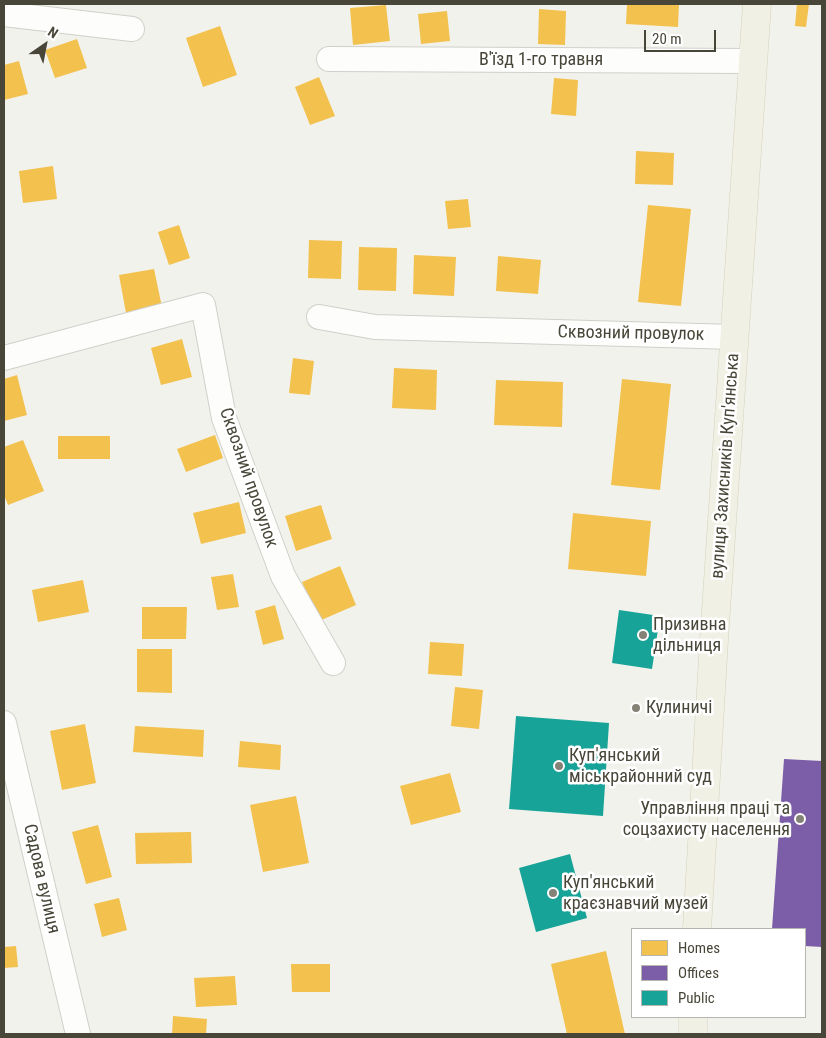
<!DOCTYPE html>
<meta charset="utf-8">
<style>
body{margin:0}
#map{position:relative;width:826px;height:1038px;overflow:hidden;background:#f2f2ec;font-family:"Roboto Condensed",sans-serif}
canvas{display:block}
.frame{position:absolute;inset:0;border:5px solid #484638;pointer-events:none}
.legend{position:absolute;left:631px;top:928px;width:175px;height:90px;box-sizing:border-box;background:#fff;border:1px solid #b6b5af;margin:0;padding:6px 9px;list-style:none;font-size:15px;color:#484638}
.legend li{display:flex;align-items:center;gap:10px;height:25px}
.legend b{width:25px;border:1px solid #b6b5af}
.north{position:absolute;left:20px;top:20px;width:50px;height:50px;-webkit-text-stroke:4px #fff;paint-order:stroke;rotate:33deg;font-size:14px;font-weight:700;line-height:20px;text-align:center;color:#484638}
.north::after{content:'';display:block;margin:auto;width:18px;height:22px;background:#484638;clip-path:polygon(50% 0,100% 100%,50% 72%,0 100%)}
.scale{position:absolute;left:644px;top:30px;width:72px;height:22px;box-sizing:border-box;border:2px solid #484638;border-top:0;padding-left:6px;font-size:15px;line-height:18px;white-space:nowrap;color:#484638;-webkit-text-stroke:4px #fff;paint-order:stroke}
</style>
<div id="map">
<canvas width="826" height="1038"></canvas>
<div class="frame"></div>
<ul class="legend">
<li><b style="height:14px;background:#f2c14e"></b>Homes</li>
<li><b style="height:14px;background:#7b5ea7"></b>Offices</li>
<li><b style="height:14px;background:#17a398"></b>Public</li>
</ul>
<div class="north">N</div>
<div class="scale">20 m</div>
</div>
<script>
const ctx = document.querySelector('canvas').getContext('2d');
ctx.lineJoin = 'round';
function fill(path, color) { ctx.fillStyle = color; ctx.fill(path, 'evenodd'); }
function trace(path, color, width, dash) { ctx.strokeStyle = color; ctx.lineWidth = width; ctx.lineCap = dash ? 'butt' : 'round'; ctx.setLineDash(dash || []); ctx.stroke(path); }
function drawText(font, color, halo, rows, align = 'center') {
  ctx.font = font + ' "Roboto Condensed",sans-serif'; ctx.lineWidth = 5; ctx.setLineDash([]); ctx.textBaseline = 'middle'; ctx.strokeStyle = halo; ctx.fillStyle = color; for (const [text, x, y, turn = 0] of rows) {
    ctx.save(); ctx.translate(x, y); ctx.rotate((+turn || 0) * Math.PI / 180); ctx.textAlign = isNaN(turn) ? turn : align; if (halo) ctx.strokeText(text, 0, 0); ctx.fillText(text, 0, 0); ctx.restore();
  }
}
fill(new Path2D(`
 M627,4H679L678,27L626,24Z
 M797,4H809L806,27L795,26Z
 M386,5L390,41L353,45L350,8Z
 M539,9L566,11L565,45L538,44Z
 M447,11L450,41L421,44L418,14Z
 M220,26L237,75L203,87L186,38Z
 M77,39L87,68L55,78L45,50Z
 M19,61L28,94L4,100V65Z
 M319,77L335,116L310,125L295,87Z
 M554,78L578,80L576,116L551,114Z
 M636,151L674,153L673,185L635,184Z
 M53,166L57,199L23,203L19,171Z
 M468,199L471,227L448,229L445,201Z
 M648,205L691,209L681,306L638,302Z
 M179,225L190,258L169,265L158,232Z
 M309,240L342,241L341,279L308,278Z
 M359,247L397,248L396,291L358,290Z
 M414,255L456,257L454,296L413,294Z
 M498,256L541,260L538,294L496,291Z
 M154,269L162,307L126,313L119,275Z
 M182,339L192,377L161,385L151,348Z
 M293,358L314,361L310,395L289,393Z
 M394,368L437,370L436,410L392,408Z
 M17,375L27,415L4,421V379Z
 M622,379L671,384L660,490L611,485Z
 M496,380L563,382L562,427L494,425Z
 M215,435L223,458L186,472L177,449Z
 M58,436H110V459H58Z
 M23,440L44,491L8,505L4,495V447Z
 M239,502L246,533L201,544L193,513Z
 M321,505L332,539L296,551L285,516Z
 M573,513L651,521L646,576L568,569Z
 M340,566L356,605L319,621L302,582Z
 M233,574L239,607L217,610L211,577Z
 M83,580L89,612L38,622L32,590Z
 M275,605L284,639L263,645L255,611Z
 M142,607H187L186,639H142Z
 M430,642L464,644L462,676L428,674Z
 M137,649H172V693L137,692Z
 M455,687L483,690L479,729L451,726Z
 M85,724L96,783L62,790L50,731Z
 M135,726L204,730L203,757L133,752Z
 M240,741L281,745L280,770L238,767Z
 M450,773L461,812L411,825L400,786Z
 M296,796L309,863L263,872L250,805Z
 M98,825L112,877L86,884L72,832Z
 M191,832L192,863L136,864L135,833Z
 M119,898L127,930L102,937L94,904Z
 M16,946L18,967L4,968V947Z
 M606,951L625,1034H567L551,964Z
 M291,964H330V992H292Z
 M235,976L237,1005L196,1007L194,978Z
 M173,1016L207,1019L206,1034H172Z`), '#f2c14e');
fill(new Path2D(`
 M784,759L822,761V947L805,946V929H772Z`), '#7b5ea7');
fill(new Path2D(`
 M619,610L660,616L652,669L612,663Z
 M516,716L609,723L603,816L509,809Z
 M570,854L587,918L536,932L519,868Z`), '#17a398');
const street = new Path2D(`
 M4,14L132,29
 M329,59L753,61
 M319,317L375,327L735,337
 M4,358L203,305L224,418L283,576L333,663
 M4,723L78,1034`);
const primary = new Path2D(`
 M697,929L714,640L757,4
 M693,1034V1017`);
trace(street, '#d0d0ca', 26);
trace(primary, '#d3d2bb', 29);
trace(street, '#fdfdfc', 24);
trace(primary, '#f1f0e5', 28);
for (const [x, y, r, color] of [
 [643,635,5,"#848277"],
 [636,708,5,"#848277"],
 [559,766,5,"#848277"],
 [800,819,5,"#848277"],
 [553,893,5,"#848277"]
]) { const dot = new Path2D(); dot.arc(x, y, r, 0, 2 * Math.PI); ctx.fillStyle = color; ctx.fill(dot); trace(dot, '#fff', 2); }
drawText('18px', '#484638', '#fff', [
 ["В'їзд 1-го травня",541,60],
 ["Сквозний провулок",631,334,1],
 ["вулиця Захисників Куп'янська",726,466,-86],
 ["Сквозний провулок",248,478,71],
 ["Садова вулиця",41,879,77]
]);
drawText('18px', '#484638', '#fff', [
 ["Призивна",653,625],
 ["дільниця",653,646],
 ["Кулиничі",646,708],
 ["Куп'янський",569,756],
 ["міськрайонний суд",569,777],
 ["Управління праці та",790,809,"right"],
 ["соцзахисту населення",790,830,"right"],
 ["Куп'янський",563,883],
 ["краєзнавчий музей",563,904]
], 'left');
</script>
